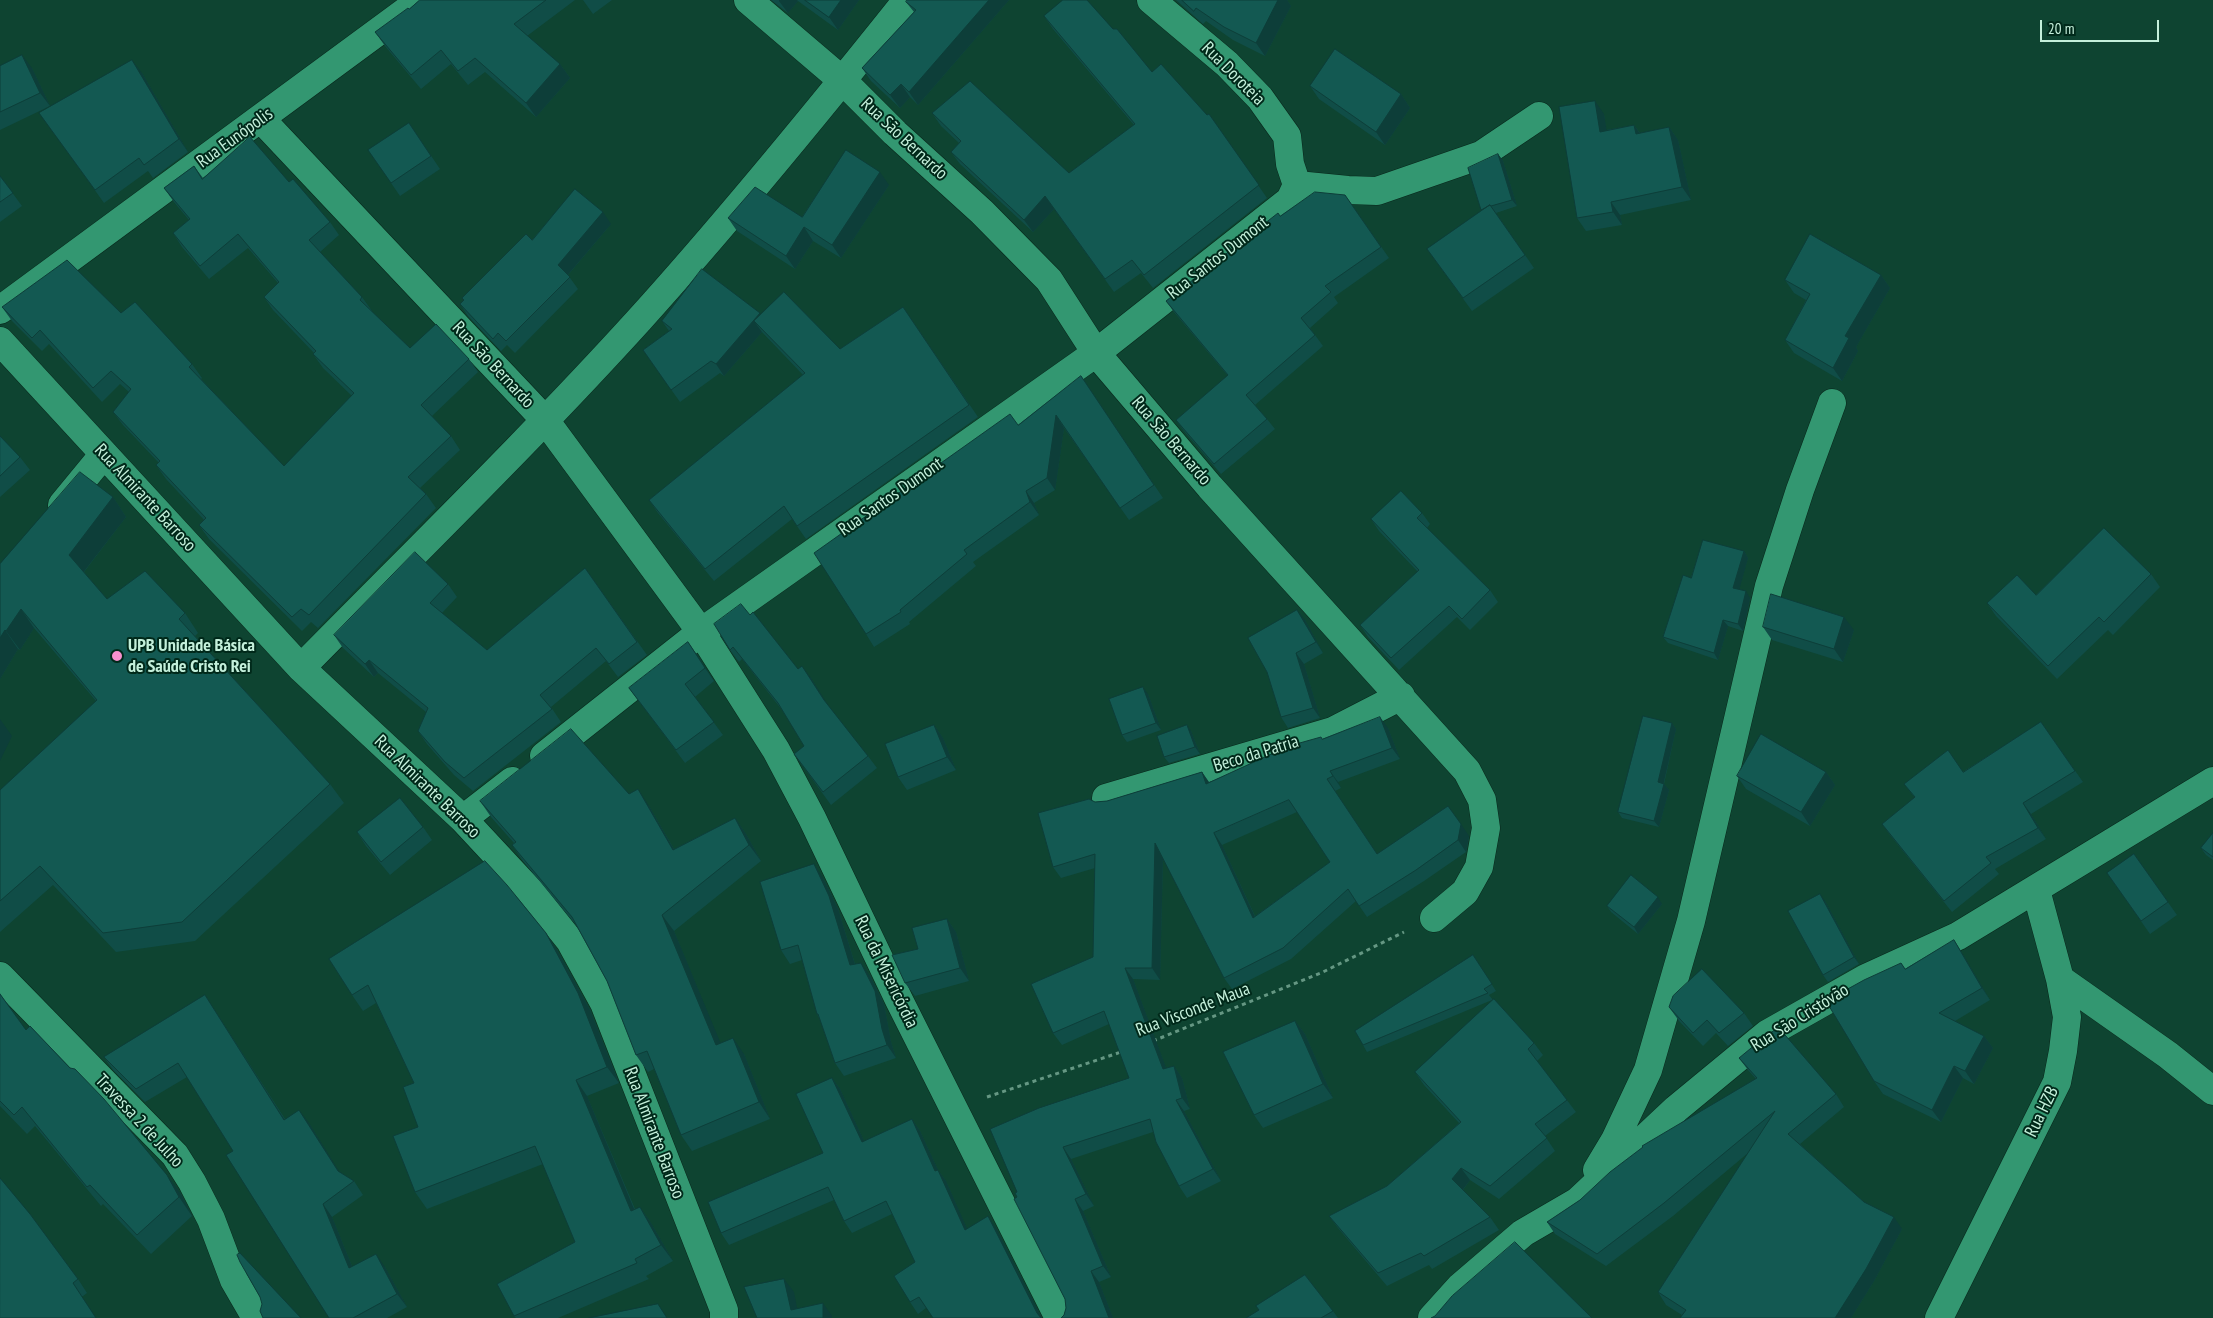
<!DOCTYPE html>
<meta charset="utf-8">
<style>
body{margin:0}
#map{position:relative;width:2213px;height:1318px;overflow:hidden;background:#0e4431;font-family:"PT Sans Narrow",sans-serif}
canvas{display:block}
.scale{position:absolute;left:2040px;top:20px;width:119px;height:22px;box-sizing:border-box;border:2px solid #c4f0db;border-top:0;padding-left:6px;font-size:15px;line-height:18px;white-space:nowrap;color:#c4f0db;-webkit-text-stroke:4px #00291a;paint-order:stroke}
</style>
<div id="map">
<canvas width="2213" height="1318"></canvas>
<div class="scale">20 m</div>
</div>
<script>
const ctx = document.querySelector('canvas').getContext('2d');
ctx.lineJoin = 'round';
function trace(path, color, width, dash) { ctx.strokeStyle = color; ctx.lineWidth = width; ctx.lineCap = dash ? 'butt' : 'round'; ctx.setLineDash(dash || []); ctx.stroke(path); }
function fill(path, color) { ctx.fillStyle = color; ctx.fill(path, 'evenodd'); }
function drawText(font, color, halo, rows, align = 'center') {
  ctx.font = font + ' "PT Sans Narrow",sans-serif'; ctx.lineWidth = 4; ctx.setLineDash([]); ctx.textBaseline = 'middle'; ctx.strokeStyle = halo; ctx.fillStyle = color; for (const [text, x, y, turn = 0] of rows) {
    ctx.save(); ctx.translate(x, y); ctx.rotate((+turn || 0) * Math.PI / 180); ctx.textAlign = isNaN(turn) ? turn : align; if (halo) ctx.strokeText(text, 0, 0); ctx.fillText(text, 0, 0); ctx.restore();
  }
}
const minor = new Path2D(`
 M748,0L843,81L895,133L982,212L1049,280L1096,353L1210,487L1467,771L1482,800L1486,828L1479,867L1465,892L1434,918
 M261,119L545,420L701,632L776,750L812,818L899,1000L1059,1318
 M1297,185L1348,190L1377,191L1481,155L1539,116
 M0,310L421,0
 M0,341L301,668L463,819L530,891L570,941L604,1003L724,1310V1318
 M62,505L104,454
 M301,668C414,553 530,440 639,320C732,217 820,109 907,0
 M544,756L701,632L1096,353L1290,200L1297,185L1290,164L1287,136L1260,98L1227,64L1151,0
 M1106,798L1333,731L1401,696
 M463,819L512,781
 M0,976L175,1155L192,1182L211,1219L234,1280L256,1318
 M2060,979L2168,1055L2213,1091
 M1597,1170L1615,1140L1648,1070L1691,921L1769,586L1800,490L1832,403
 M1432,1318L1460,1287L1523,1233L1578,1201L1676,1109L1767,1034L1866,978L1958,936L2213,781
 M1939,1318L2057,1082L2063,1051L2067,1017L2060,979L2036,890`);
trace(minor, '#08271b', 29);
trace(new Path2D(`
 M1153,1041L1323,972L1404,932
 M987,1097L1121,1052`), '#659783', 3, [4, 4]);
trace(minor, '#339771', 28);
fill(new Path2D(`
 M420,0H575L527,36L560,64L570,78L536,117L485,72L468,85L451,64L421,89L385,46L375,32L409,9Z
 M583,0H612L593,14Z
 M771,0H859L838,30L798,1L788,13Z
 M1009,0L918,105L910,97L900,108L871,81L862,68L914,12L906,2Z
 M1176,0H1287L1291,6L1265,56L1233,40L1206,21L1203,24Z
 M1044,16L1113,29L1152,72L1207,115L1209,114L1267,198L1153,288L1141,273L1114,292L1054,209L1033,232L960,164L951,152L959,143L941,126L932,113L1069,173L1134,125L1053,29Z
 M0,66L32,68L50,106L0,130Z
 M142,73L188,152L153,178L148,171L104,203L49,126Z
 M1310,86L1401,94L1410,108L1385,145L1319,99Z
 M1604,114L1606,130L1634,125L1640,133L1669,127L1678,140L1691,200L1620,215L1622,225L1586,231L1577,218Z
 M409,123L440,169L400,196L391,183Z
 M1498,154L1503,161L1517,206L1496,213L1534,268L1472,311L1427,249L1481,211V210Z
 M194,166L203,178L289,182L330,222L339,235L320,252L362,297L372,311H371L410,348L469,359L478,372L432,416L451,436L460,450L420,488L426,494L436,508L318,628L311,622L302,631L209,539L199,525L204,520L166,479L156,465L159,463L123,425L113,412L129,392L120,384L102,402L49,344L42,351L12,321L2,307L121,313L192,364L202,378L201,379L284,466L352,396L323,368L313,354L314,353L273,310L264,297L278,283L248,248L209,279L182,247L173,233L189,220L174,202L164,188Z
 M0,176L22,206L0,222Z
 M889,185L841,258L813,241L795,269L737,231L728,218L802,217Z
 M1345,195L1389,258L1334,297L1338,303L1310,328L1323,346L1255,405L1267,419L1275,429L1221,474L1184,431L1176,420L1228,376L1174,312L1166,301L1280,216Z
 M611,224L568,275L578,289L515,353L507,345L501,351L468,316L460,304L464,300L462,298L532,240Z
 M1881,275L1890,288L1856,347L1858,351L1842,381L1794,353L1785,340L1806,300L1794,293L1785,280Z
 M903,307L978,417L806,539L792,519L714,581L658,513L649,500L803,375L762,332L724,376L720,373L680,402L643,350L669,331L662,321L761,314L840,349Z
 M1081,376L1163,498L1129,520L1064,428L1055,490L1034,503L1039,515L973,562L976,566L909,622L910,624L874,647L866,634L1018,425Z
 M0,436L20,457L30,470L0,497Z
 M113,497L126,517L84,572L107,599L185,613L198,633L195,636L330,784L344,803L195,941L116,952L53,885L0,932V790L96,701L34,628L20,650L18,649L0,679V564Z
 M1422,513L1430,524L1427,528L1490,590L1498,602L1470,630L1457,617L1399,670L1368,637L1360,625L1418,572L1379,531L1371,519Z
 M1744,551L1748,558L1739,589L1750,598L1743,631L1728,626L1718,660L1668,643L1663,637L1691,578Z
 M585,568L647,655L618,677L606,661L551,707L561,722L473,791L454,775L427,744L418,731L426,712L378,673L374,677L343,648L334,635L448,584L457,597L442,613L487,650Z
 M2151,574L2160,587L2113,635L2108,630L2057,679L1996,616L1987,603L2036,595Z
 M750,615L798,669L811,678L828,706L868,756L877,768L831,805L794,754L804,746L782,710L742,659L739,662L730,650Z
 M1305,620L1323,653L1304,664L1320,718L1288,728L1281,717Z
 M1763,627L1854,630L1843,662L1772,640Z
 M688,642L714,681L695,697L723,735L685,763L629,688Z
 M1148,694L1161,730L1127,742L1122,735Z
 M2041,722L2083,782L2031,814L2046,839L1995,869L1999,874L1952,912L1890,835L1882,824L1915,798L1904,784L1963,772Z
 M1672,723L1676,729L1664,784L1669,790L1659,827L1622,818L1618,812Z
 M934,725L943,738L956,770L907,790L898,777Z
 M1388,728L1400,759L1338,782L1341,788L1335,791L1377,854L1469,836L1466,852L1424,881L1367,917L1356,901L1291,959L1232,989L1224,978L1163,859L1160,980L1133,979L1166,1068L1174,1066L1182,1078L1190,1109L1184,1111L1221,1181L1187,1198L1179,1186L1153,1132L1071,1159L1094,1206L1083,1211L1111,1277L1099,1282L1113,1318H1061L1064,1315L1066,1308L1065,1299L1017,1197V1192L1129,1078L1109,1024L1062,1045L1053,1033L1093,957L1095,868L1061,878L1053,867L1095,802L1107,801L1202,772L1209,782L1323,739ZM1297,812L1330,862L1255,916L1222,845Z
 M1191,731L1200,754L1169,763L1164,757Z
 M1826,772L1835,785L1810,826L1746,789L1737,776Z
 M629,794L649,806L674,849L735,818L746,834L761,861L674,931L720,1043L744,1054L770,1119L692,1151L681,1135L654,1069L648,1072L636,1055L607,981L576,925L523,861L512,845L514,843L491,817L480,801Z
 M423,827L432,840L390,875L366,846L357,832Z
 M2213,833V860L2206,855L2201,848Z
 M2134,854L2177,915L2150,934L2107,873Z
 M823,878L838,909L855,964L870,976L884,1004L891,1042L896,1058L844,1076L835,1063L820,1020L817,1014L802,960L790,964L781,950Z
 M1825,901L1859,964L1828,982L1823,975Z
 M1662,904L1638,934L1611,912L1607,906Z
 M947,919L956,932L969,981L915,996L905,983L918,949Z
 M1954,940L1962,953L1990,1000L1955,1021L1984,1036L1993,1048L1974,1084L1963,1078L1941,1122L1883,1094L1874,1081L1901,963L1905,969Z
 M557,950L590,1010L619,1083L587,1096L635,1209L640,1207L651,1223L673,1261L646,1276L649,1279L558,1318H516L514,1316L575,1242L543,1164L427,1209L415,1192L418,1127L414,1083L376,1003L363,1011L352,995L329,959Z
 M1473,955L1496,991L1489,995L1493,1000L1534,1043L1543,1055L1537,1061L1576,1112L1545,1136L1555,1151L1499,1199L1470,1180L1463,1190L1490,1217L1499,1230L1432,1269L1429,1265L1387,1286L1338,1228L1329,1216L1387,1186L1459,1123L1424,1085L1415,1072L1492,1000L1367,1052L1363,1045Z
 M0,994L26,1030L181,1194L192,1216L151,1254L103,1204L101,1206L35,1126L27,1134L0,1106Z
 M1669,1007L1744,1013L1753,1026L1728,1046L1716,1033L1703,1046L1679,1021Z
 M214,1009L285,1119L309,1123L339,1172L354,1181L363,1195L332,1217L352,1266L385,1267L407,1307L387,1318H329L233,1151L187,1077L145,1102L113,1070L104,1057Z
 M1295,1021L1305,1034L1333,1098L1263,1128L1254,1115Z
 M1739,1058L1836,1094L1844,1107L1800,1144L1864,1202L1902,1229L1874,1281L1851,1318H1680L1682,1315L1666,1305L1658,1292L1748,1153L1673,1216L1606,1266L1555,1234L1547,1222L1580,1200L1756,1079L1748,1070Z
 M832,1078L840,1089L864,1141L912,1119L920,1131L938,1170L946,1181L967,1229L996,1228L926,1308L918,1314L910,1302L915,1262L892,1214L852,1233L844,1221L834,1200L729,1245L721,1233L823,1153Z
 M78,1279L87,1293L83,1296L0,1318Z
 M1333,1311L1338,1318H1246Z`), '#104d47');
fill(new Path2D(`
 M779,0H797L798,1L788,13L779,1Z
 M841,0H859L838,30L829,17Z
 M989,0H1009L918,105L909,92Z
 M1278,0H1287L1291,6L1265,56L1256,43Z
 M22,55L32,68L50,106L40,93Z
 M132,60L142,73L188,152L179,139Z
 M560,64L570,78L536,117L526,103Z
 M901,84L910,97L900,108L890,95Z
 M1401,94L1410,108L1385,145L1376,132Z
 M1595,101L1604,114L1609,145L1600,132Z
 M1634,125L1643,138L1636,134Z
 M1669,127L1678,140L1691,200L1682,187Z
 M1498,154L1503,161L1517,206L1512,200Z
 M880,172L889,185L841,258L832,245Z
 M1045,196L1054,209L1033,232L1024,220Z
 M1611,202L1620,215L1622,225L1613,212Z
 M603,212L611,224L566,277L558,265Z
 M804,227L813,241L795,269L786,256Z
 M1881,275L1890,288L1856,347L1858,351L1842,381L1833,368L1845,336Z
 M760,313L768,324L754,321L762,332L724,376L716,364Z
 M1056,415L1064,428L1055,490L1047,478Z
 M1026,491L1034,503L1039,515L1030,502Z
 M113,497L126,517L82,574L69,555Z
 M1744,551L1748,558L1738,594L1733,588Z
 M1746,591L1750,598L1743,631L1738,624Z
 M21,609L34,628L20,650L6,631Z
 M1297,610L1305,620L1323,653L1316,642Z
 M1844,617L1854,630L1843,662L1834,649Z
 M1723,620L1728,626L1718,660L1714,653Z
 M5,630L18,649L0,679V638Z
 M688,642L697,655L714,681L705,668Z
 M1296,653L1304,664L1320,718L1313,708Z
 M369,660L378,673L374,677L365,664Z
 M802,666L811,678L833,713L824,700Z
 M1143,687L1148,694L1161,730L1156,723Z
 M1380,717L1388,728L1400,759L1392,748Z
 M0,719L12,736L0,761Z
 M1672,723L1676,729L1663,786L1664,784L1669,790L1659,827L1654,821L1658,782Z
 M934,725L943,738L956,770L947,757Z
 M1187,725L1191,731L1200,754L1195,747Z
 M1330,771L1338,782L1341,788L1333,776Z
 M1202,772L1210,784H1206Z
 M1826,772L1835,785L1810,826L1801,812Z
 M638,789L649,806L684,867L673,850Z
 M2023,803L2031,814L2046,839L2038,828Z
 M735,818L746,834L761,861L749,845Z
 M1461,824L1469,836L1466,852L1458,840Z
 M1214,833L1222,845L1261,930L1253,918Z
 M1155,843L1163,855L1160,980L1152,968Z
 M814,864L823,878L838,909L859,978L850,965Z
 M1820,894L1825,901L1859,964L1854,957Z
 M1658,897L1662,904L1638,934L1634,927Z
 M662,915L674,931L728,1061L716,1045Z
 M947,919L956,932L969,981L960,968Z
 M546,933L557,950L590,1010L619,1083L607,1067Z
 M1954,940L1962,953L1990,1000L1982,988Z
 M861,963L870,976L884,1004L891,1042L896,1058L887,1045Z
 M1125,968L1133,979L1171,1081L1163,1069Z
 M205,995L214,1009L293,1133L284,1120Z
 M1295,1021L1305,1034L1333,1098L1323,1084Z
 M1984,1036L1993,1048L1974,1084L1965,1071Z
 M733,1038L744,1054L770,1119L759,1102Z
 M1174,1066L1182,1078L1190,1109L1182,1098Z
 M1954,1066L1963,1078L1941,1122L1932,1110Z
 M832,1078L840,1089L870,1154L862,1142Z
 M576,1080L587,1096L642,1228L631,1211Z
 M1176,1100L1184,1111L1221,1181L1213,1169Z
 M299,1110L309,1123L347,1184L338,1171Z
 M912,1119L920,1131L938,1170L946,1181L973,1242L965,1230L935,1171Z
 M1063,1147L1071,1159L1094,1206L1086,1194Z
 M1461,1168L1470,1180L1461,1192L1452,1179Z
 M167,1175L181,1194L192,1216L179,1197Z
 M1075,1199L1083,1211L1111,1277L1103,1266Z
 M323,1204L332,1217L358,1281L349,1268Z
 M640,1207L651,1223L673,1261L661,1245Z
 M988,1216L996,1228L1042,1318H1040L1037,1313Z
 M1894,1217L1902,1229L1874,1281L1851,1318H1835Z
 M376,1254L385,1267L407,1307L397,1294Z
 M1091,1271L1099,1282L1113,1318H1109Z
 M784,1279L794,1292L799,1318L791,1310Z
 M823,1303L832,1316V1318H823Z`), '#0d3e39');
const building = new Path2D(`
 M420,0H546L514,24L560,64L526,103L475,58L458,71L441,50L411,75L375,32L408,8L409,9Z
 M805,0H841L829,17Z
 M907,0H989L909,92L901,84L890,95L862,68L916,10L906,2Z
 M1063,0H1087L1113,29H1117L1152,72L1161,64L1207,115L1209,114L1259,185L1144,275L1132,260L1105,279L1045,196L1024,220L951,152L961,141L932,113L970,81L1069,173L1135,124L1044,16Z
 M1182,0H1278L1256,43L1224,27L1196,8L1194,11Z
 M1335,49L1401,94L1376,132L1310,86Z
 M22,55L40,93L0,112V66Z
 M132,60L179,139L144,165L139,158L95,190L39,113Z
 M1595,101L1600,132L1634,125L1636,134L1669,127L1682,187L1611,202L1613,212L1577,218L1559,107Z
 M409,123L431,156L391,183L368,150Z
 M250,137L289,182L293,179L330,222L309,240L362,297L360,300L410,348L436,324L469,359L421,405L451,436L408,477L426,494L309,615L301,609L292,617L199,525L206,518L156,465L160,461L113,412L131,389L111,371L93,388L40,330L32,338L2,307L67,260L121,313L135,302L192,364L189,367L284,466L354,393L313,354L316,351L264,297L279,282L238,234L200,266L173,233L190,219L164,188L194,166L202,179Z
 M846,150L880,172L832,245L804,227L786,256L728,218L755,187L802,217Z
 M1498,154L1512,200L1491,206L1490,205L1485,208L1481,210L1468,168Z
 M0,176L13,193L0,202Z
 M575,189L603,212L558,265L570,277L506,341L498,333L493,339L460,304L464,300L462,298L526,234L532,240Z
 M1315,192L1345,195L1381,247L1325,286L1331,292L1301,318L1315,335L1246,395L1267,419L1214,464L1176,420L1228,375L1166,301L1278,213L1280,216Z
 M1490,205L1525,255L1463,298L1427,249Z
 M1810,234L1881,275L1845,336L1849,338L1833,368L1785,340L1810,294L1785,280Z
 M702,269L760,313L716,364L711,361L671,390L643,350L672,329L662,321Z
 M784,292L840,349L903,307L969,405L797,526L784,506L705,569L649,500L805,373L754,321Z
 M1081,376L1154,485L1120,508L1056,415L1047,478L1026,491L1030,502L964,550L967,554L900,610L901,612L866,634L814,553L1010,414L1018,425Z
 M0,436L20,457L0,476Z
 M80,472L113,497L69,555L107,599L145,571L185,613L179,619L330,784L182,922L103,933L40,866L0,901V790L97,700L21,609L6,631L5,630L0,638V564Z
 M1401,491L1422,513L1417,518L1490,590L1462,619L1449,606L1391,658L1360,625L1419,570L1371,519Z
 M2104,528L2151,574L2104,622L2099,617L2048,666L1987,603L2017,575L2036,595Z
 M1703,540L1744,551L1733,588L1746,591L1738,624L1723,620L1714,653L1663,637L1683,575L1691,578Z
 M415,552L448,584L430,603L487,650L585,568L637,642L609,664L596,648L540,695L552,709L464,778L445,762L418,731L428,708L369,660L365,664L334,635Z
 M1771,594L1844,617L1834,649L1763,627Z
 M741,604L750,615L753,612L798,669L802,666L824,700L868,756L823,792L794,754L804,746L778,703L733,647L730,650L714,624Z
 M1297,610L1316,642L1296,653L1313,708L1281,717L1267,672L1248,638Z
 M688,642L705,668L685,684L714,722L676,750L629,688Z
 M1143,687L1156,723L1122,735L1109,699Z
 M1643,716L1672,723L1658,782L1664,784L1654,821L1618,812Z
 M1380,717L1392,748L1330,771L1333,776L1327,779L1377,854L1448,806L1461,824L1458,840L1416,870L1359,906L1348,889L1283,948L1224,978L1155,843L1152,968H1125L1163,1069L1174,1066L1182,1098L1176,1100L1213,1169L1179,1186L1156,1142L1150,1119L1063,1147L1086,1194L1075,1199L1103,1266L1091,1271L1109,1318H1061L1064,1315L1066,1308L1065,1299L1014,1199L1017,1197L1015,1193L1017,1192L990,1129L1039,1108L1129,1078L1104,1011L1053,1033L1031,984L1093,957L1095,854L1053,867L1038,813L1089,799L1095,802L1107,801L1202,772L1206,784L1289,746L1321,737L1322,739ZM1289,800L1330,862L1253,918L1214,833Z
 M2041,722L2075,771L2023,803L2038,828L1986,857L1991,863L1944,901L1882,824L1915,797L1904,784L1948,750L1963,772Z
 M934,725L947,757L898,777L885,744Z
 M1187,725L1195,747L1164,757L1157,736Z
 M571,729L629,794L638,789L673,850L735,818L749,845L662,915L716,1045L733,1038L759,1102L681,1135L647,1051L636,1055L607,981L572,917L512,845L516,842L480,801Z
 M1761,734L1826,772L1801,812L1737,776Z
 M400,798L423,827L381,862L357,832Z
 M2213,833V857L2201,848Z
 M2134,854L2168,902L2141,921L2107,873Z
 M485,861L507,885L546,933L578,993L607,1067L576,1080L631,1211L640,1207L661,1245L635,1259L637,1263L514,1316L497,1284L575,1242L535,1146L415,1192L393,1136L418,1127L403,1087L414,1083L368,985L352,995L329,959Z
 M814,864L829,896L850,965L861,963L875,991L882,1029L887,1045L835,1063L818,1014H817L798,945L781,950L760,882Z
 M1631,875L1658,897L1634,927L1607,906Z
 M1820,894L1854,957L1823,975L1788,911Z
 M947,919L960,968L905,983L892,955L918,949L912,928Z
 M1954,940L1982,988L1939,1013L1984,1036L1965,1071L1954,1066L1932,1110L1874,1081L1826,1001L1864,980L1901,963L1905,969Z
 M1473,955L1492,984L1484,989L1488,993L1363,1045L1355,1031Z
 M1702,969L1744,1013L1719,1033L1707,1020L1693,1033L1669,1007L1673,996Z
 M0,994L26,1030L30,1026L70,1068L75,1069L104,1099L167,1175L179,1197L137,1235L90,1185L87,1187L22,1107L14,1115L0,1101Z
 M205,995L284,1120L299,1110L338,1171L354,1181L323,1204L349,1268L376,1254L397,1294L353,1318H329L226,1155L233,1151L178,1063L136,1089L104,1057Z
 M1494,999L1534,1043L1528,1049L1567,1100L1535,1124L1547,1138L1490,1186L1461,1168L1452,1179L1490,1217L1424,1256L1421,1253L1378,1273L1329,1216L1387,1186L1461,1122L1415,1072Z
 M1295,1021L1323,1084L1254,1115L1223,1052Z
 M1779,1028L1836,1094L1788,1134L1864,1202L1894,1217L1866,1269L1835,1318H1680L1686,1310L1658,1292L1775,1111L1664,1203L1597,1254L1547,1222L1580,1200L1610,1172L1643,1147L1642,1146L1757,1078L1739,1058L1767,1035Z
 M832,1078L862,1142L912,1119L935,1171L938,1170L965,1230L988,1216L1037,1313L1041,1318H933L919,1297L910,1302L894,1276L915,1262L886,1201L844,1221L828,1187L721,1233L708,1202L823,1153L796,1094Z
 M0,1178L30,1214L78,1279L73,1283L96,1318H0Z
 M1515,1242L1592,1318H1431L1435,1316L1452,1296Z
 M240,1253L301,1318H263L260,1311L262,1304L260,1297L240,1262L237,1255Z
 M1305,1275L1333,1311L1321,1318H1246L1259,1310L1256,1306Z
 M784,1279L791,1310L823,1303V1318H757L744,1287Z
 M658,1304L667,1318H589Z`);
fill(building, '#135952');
trace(building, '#0d3e39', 1);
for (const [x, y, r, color] of [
 [117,656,6,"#f790ce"]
]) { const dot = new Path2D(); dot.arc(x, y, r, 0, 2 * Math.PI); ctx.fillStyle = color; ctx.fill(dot); trace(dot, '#00291a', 2); }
drawText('18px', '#c4f0db', '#00291a', [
 ["Rua Doroteia",1233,74,45],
 ["Rua Eunópolis",235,138,-36],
 ["Rua São Bernardo",904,139,43],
 ["Rua Santos Dumont",1218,258,-38],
 ["Rua São Bernardo",493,365,47],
 ["Rua São Bernardo",1171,441,49],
 ["Rua Santos Dumont",891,497,-35],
 ["Rua Almirante Barroso",145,498,47],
 ["Beco da Patria",1256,754,-17],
 ["Rua Almirante Barroso",427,787,44],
 ["Rua da Misericórdia",886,972,64],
 ["Rua Visconde Maua",1193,1010,-21],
 ["Rua São Cristóvão",1800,1018,-32],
 ["Rua HZB",2042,1112,-64],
 ["Travessa 2 de Julho",139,1121,47],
 ["Rua Almirante Barroso",654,1133,69]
]);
drawText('bold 18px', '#c4f0db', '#00291a', [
 ["UPB Unidade Básica",128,646],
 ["de Saúde Cristo Rei",128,667]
], 'left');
</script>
